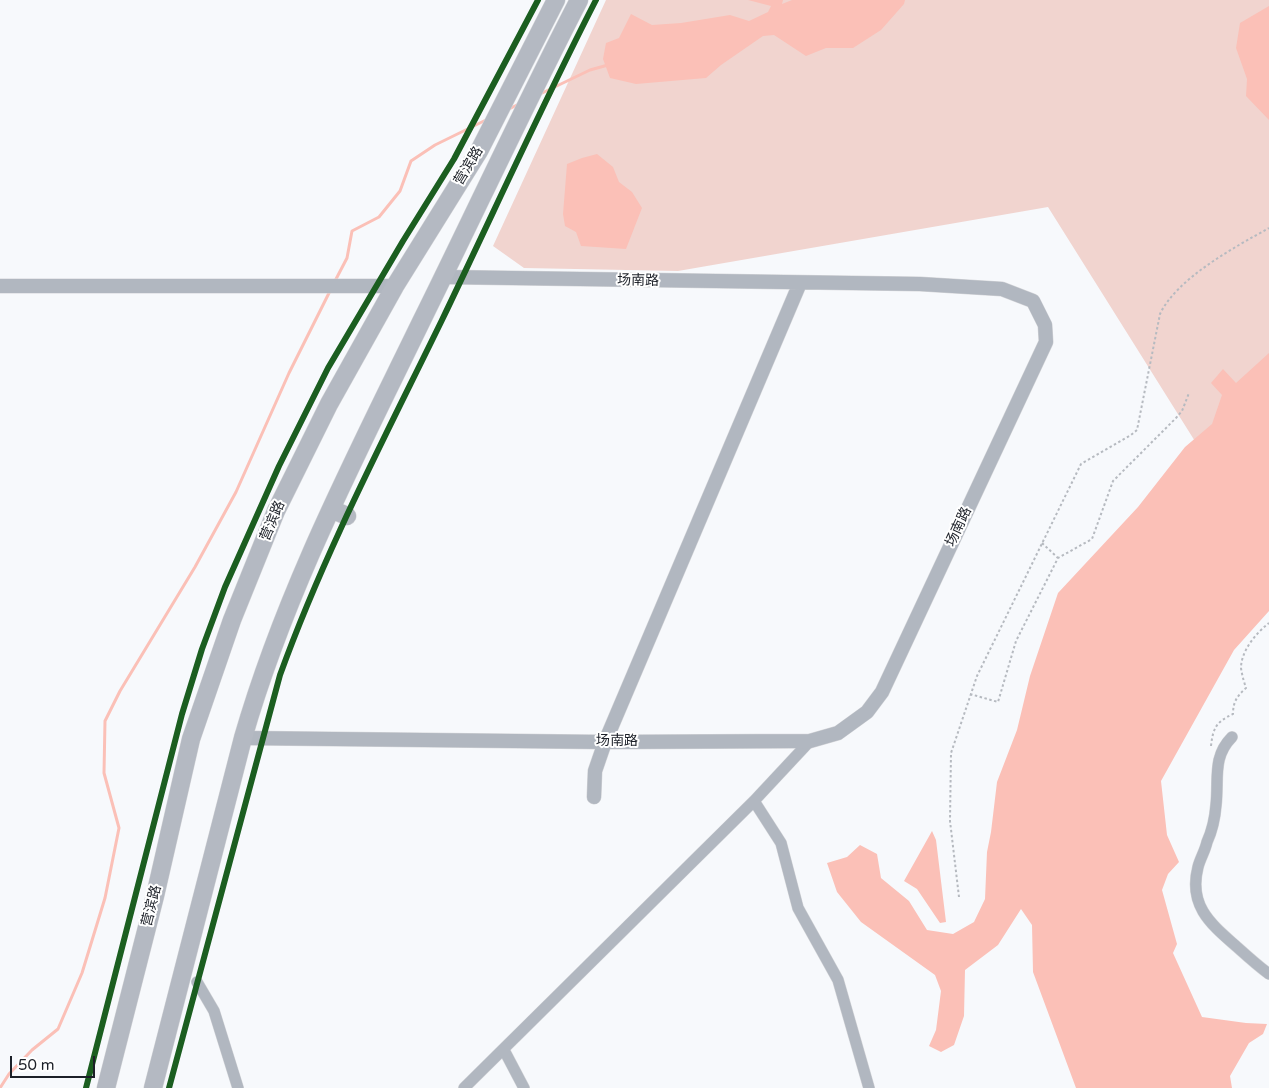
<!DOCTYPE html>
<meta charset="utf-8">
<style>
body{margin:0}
#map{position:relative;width:1269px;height:1088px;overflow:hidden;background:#f7f9fc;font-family:"Varela Round",sans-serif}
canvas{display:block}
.scale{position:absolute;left:10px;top:1056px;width:85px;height:22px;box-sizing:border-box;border:2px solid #1c2028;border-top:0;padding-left:6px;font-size:15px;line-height:18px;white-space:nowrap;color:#1c2028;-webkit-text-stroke:4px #fff;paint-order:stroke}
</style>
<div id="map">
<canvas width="1269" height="1088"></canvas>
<div class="scale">50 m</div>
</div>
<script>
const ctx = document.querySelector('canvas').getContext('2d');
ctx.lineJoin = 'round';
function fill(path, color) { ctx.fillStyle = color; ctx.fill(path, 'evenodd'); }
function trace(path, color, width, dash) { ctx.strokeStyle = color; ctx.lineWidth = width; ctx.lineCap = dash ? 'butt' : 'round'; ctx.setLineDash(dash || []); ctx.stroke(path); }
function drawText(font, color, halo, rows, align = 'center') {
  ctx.font = font + ' "Varela Round","Noto Sans SC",sans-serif'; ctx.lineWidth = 4; ctx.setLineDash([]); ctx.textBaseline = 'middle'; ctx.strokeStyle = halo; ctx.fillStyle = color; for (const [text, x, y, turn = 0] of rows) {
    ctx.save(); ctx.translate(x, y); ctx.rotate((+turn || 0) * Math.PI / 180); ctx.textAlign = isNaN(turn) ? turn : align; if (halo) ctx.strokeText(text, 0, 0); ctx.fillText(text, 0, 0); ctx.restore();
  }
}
fill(new Path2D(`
 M606,0H1269V397L1203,454L1048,207L678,271L524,268L493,246Z`), '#f1d4cf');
fill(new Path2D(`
 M748,0H783L782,4L792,0H905L904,4L881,30L853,48H826L806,56L774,35L763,36L721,65L706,78L636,84L610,78L603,59L606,43L619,38L631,14L652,25L681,23L730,15L749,21L768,12L771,6Z
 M1269,6V120L1246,96L1247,79L1236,48L1240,23Z
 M597,154L613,167L619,182L632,192L642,208L626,249L581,246L576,232L565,226L563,214L567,164L582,158Z
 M1269,353V611L1234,650L1161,781L1167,835L1179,862L1168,874L1162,890L1177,944L1173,953L1202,1017L1246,1023L1267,1024L1263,1034L1249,1043L1230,1076L1232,1088H1076L1033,972L1032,925L1021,909L998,945L965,970L964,1016L954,1045L941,1052L929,1046L936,1030L941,991L935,975L861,922L837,892L827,863L847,857L860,845L877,854L881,878L909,901L927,930L953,934L974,922L985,899L987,852L991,832L997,782L1017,730L1030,676L1058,593L1138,507L1185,447L1212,424L1222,395L1211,383L1223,369L1236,383Z
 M932,831L936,840L946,922L940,923L917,889L904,881Z`), '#fbc0b7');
trace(new Path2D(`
 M538,95L590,70L608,65
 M507,110L519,104
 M335,281L347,258L352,231L379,217L400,191L411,161L435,145L488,119
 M0,1088L9,1074L32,1050L58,1029L82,973L105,898L119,828L104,773L105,721L120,691L195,567L236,492L289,373L330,291`), '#fbc0b7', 3);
const minor = new Path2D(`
 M1232,737C1212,757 1219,779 1216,805C1215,818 1212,831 1207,842C1205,851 1200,859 1198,867C1188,906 1211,924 1237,947C1247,956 1258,966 1269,974
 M754,801L781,843L798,908L838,980L869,1088
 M197,982L214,1011L238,1088
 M504,1050L524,1088
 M464,1088L754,801L810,741`);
const tertiary = new Path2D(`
 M0,286H395
 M243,738L605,742L810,741L838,733L867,712L882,692L1046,342L1045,325L1033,301L1002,289L920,284L444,277
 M594,797L595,771L605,742L800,283`);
const primary = new Path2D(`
 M331,509L347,516
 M106,1088L155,896L191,739L232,620L276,511L329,404L395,286L479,151L556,0
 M153,1088L243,738C285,592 355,458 421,322C474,215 524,106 579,0`);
trace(minor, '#d5d6d9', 12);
trace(tertiary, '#d5d6d9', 15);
trace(primary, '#d5d6d9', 19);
trace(new Path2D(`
 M1042,543L1058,558
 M970,694L998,702L1016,641L1058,558L1092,539L1113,481L1176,418L1182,411L1189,393
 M1211,746C1213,728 1216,722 1233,714C1233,702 1237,696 1246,688C1244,682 1242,675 1241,668C1241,651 1256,633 1269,623
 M959,897L950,821L951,753L977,676L1081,464L1131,435L1137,430L1160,314C1177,278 1235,247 1269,228`), '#b6bac0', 2, [2.5, 2.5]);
trace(minor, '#b1b7c0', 11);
trace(tertiary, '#b1b7c0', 14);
trace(primary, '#b4b9c2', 18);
trace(new Path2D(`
 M86,1088L182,714L202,649L225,587L279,466L328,368L403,241L454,159L538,0
 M169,1088L280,675C324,553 385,437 442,320C493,214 542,105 596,0`), '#1b5e20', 6);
drawText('14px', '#1c2028', '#fff', [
 ["营滨路",469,166,-59],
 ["场南路",638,281,1],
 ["营滨路",273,521,-67],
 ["场南路",959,527,-65],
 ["场南路",617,741],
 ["营滨路",152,906,-76]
]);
</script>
